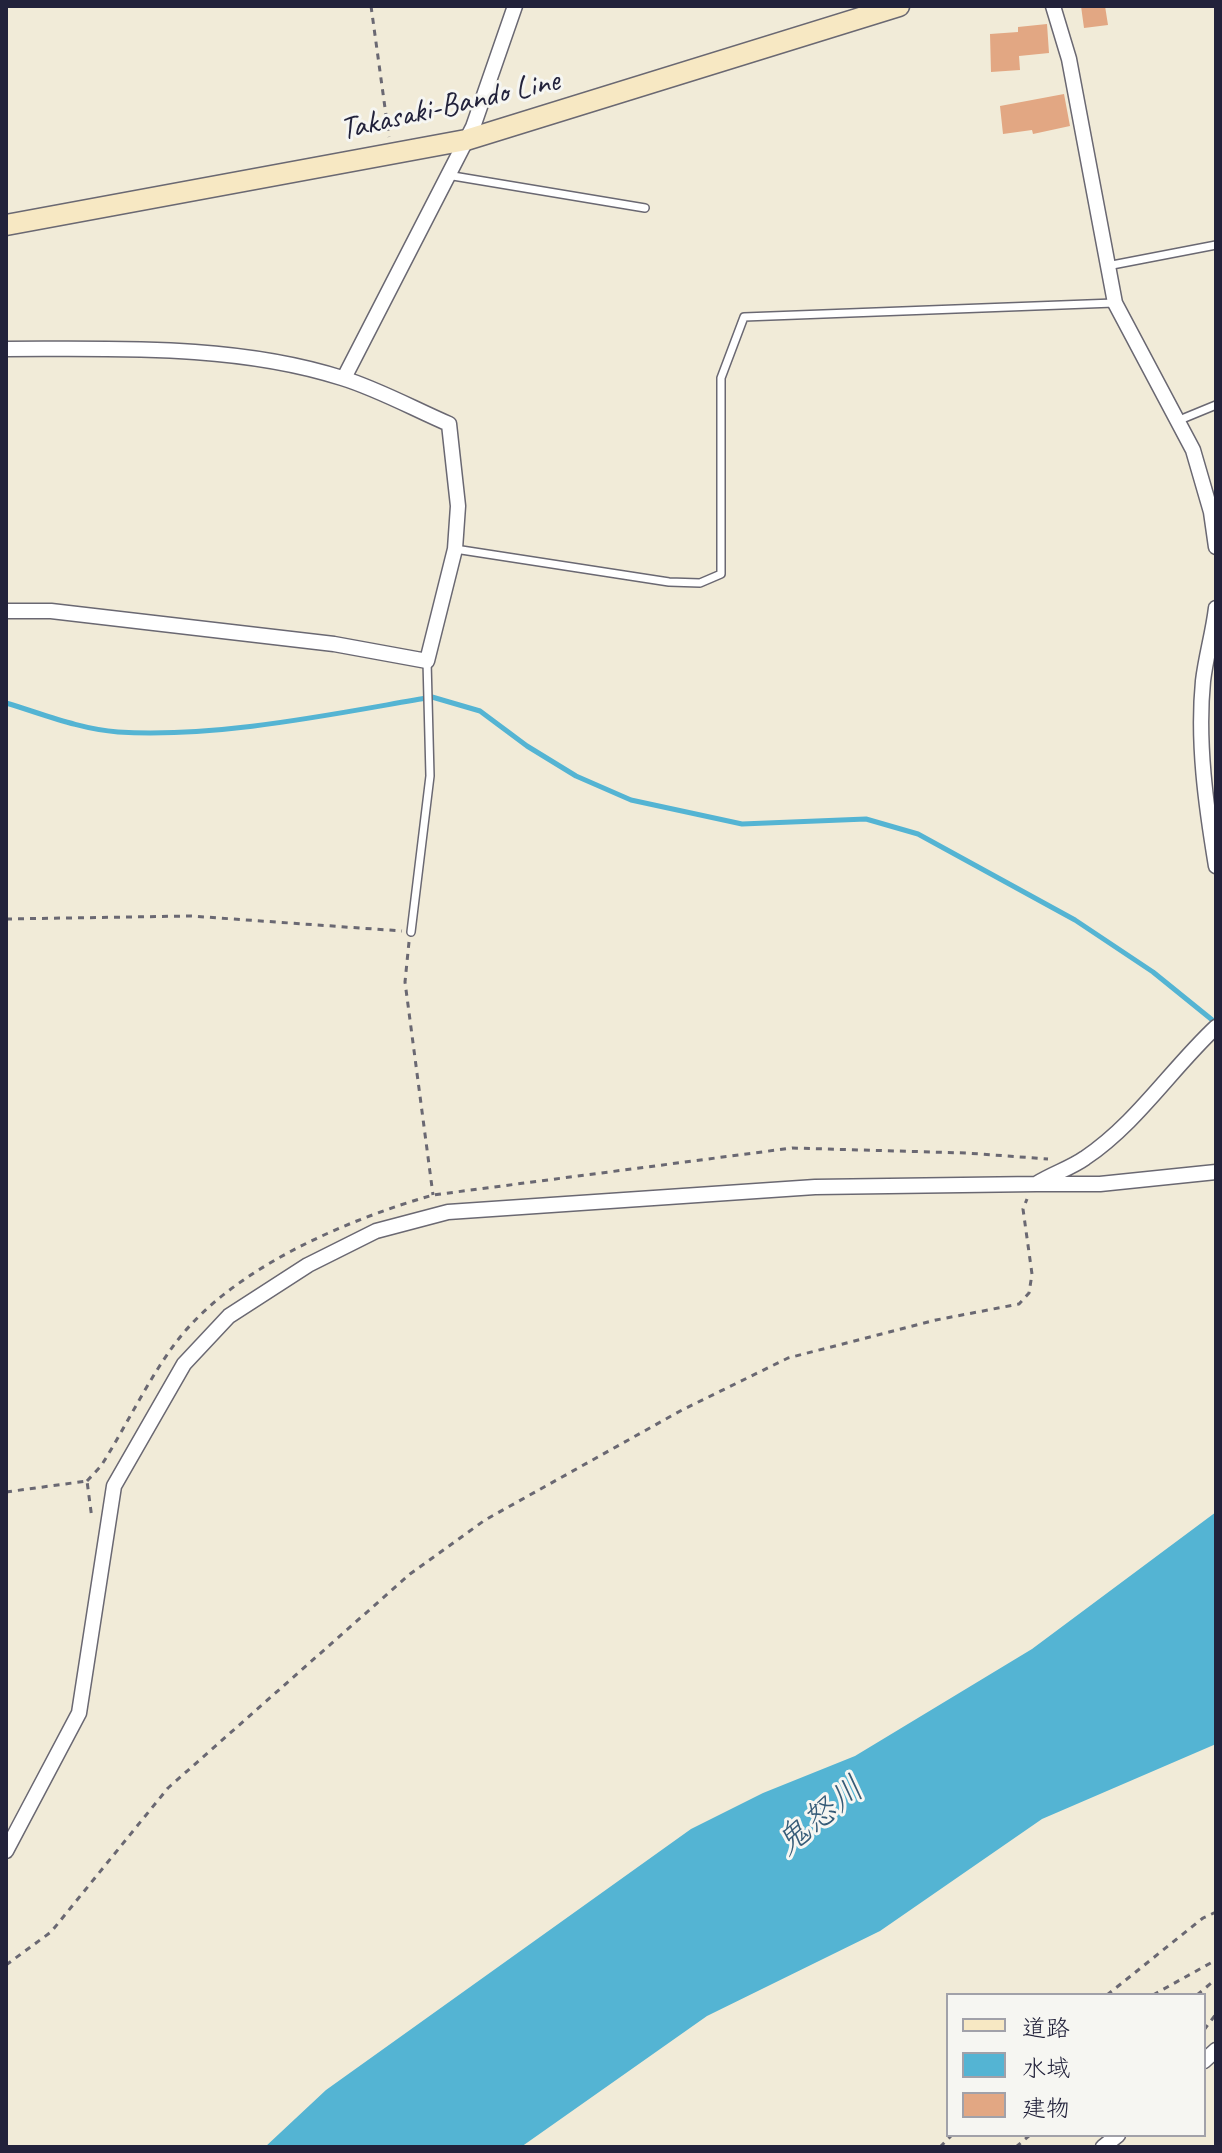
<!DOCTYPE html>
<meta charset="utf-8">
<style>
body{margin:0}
#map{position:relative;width:1222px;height:2153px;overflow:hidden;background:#f1ebd8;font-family:Caveat,"Klee One",sans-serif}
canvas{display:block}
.frame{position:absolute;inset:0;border:8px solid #22223b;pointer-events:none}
.legend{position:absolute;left:946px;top:1993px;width:260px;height:144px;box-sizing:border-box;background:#f6f6f2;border:2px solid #a1a1a9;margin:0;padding:10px 14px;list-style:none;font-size:24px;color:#22223b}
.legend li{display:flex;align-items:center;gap:16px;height:40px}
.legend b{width:40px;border:2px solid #a1a1a9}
</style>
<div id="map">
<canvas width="1222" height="2153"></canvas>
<div class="frame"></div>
<ul class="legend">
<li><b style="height:10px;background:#f7e8c3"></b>道路</li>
<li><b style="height:22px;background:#54b4d3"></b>水域</li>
<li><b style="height:22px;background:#e2a783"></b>建物</li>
</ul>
</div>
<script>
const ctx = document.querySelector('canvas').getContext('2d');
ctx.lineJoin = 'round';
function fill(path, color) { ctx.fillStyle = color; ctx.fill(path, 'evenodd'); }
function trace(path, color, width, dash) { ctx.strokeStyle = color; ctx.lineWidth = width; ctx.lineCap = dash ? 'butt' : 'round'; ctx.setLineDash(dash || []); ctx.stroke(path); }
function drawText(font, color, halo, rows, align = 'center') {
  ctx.font = font + ' Caveat,"Klee One",sans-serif'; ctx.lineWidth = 6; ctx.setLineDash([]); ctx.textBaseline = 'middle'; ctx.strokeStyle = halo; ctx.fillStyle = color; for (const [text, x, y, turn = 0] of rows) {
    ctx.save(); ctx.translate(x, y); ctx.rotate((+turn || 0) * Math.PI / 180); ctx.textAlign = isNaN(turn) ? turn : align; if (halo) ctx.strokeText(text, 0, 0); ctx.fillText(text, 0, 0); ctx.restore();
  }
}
fill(new Path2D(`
 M1216,1512V1744L1042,1819L880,1931L707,2016L521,2147H265L326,2090L691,1829L763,1793L855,1756L1032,1649Z`), '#54b4d3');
trace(new Path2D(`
 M6,703C43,714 79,729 118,732C220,738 332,714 432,697L480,711L527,746L576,776L631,800L742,824L866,819L918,834L1075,920L1153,972L1216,1023`), '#54b4d3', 5);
fill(new Path2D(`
 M1081,6H1105L1108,25L1084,28Z
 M1047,24L1049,53L1019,56L1020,70L991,72L990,34L1018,32V27Z
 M1064,94L1070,126L1033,134L1032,130L1003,134L1000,106Z`), '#e2a783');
const lane = new Path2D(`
 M447,175L645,208
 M1107,266L1216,245
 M1177,421L1216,405
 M455,549L669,582L700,583L721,574V378L744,317L1114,303
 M411,932L430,776L427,661`);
const street = new Path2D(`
 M1053,6L1069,59L1115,303L1193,450L1211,512L1216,547
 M6,349C116,349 236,344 342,378C378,389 414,409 449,424L458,506L455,549L427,661L334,644L51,611H6
 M344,378L473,127L515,6
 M1216,608C1213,633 1206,656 1203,681C1197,742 1206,806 1216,866
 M1036,1184H1100L1216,1172
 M6,1851L79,1713L114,1486L184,1364L229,1316L308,1265L376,1231L448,1212L815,1187L1036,1184C1052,1174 1071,1168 1085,1158C1136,1124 1172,1068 1216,1027
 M1204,2061L1216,2050
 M1103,2147L1118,2135`);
const secondary = new Path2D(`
 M6,225L466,140L899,6`);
trace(lane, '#6a6872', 10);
trace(street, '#6a6872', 17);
trace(secondary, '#6a6872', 23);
trace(new Path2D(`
 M371,6L389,137
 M6,919L191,916L402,931
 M409,942L405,982L433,1195
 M87,1481L101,1466C127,1425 148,1379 177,1341C233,1268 346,1220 433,1195L792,1148L966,1153L1048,1159
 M6,1492L87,1481L92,1519
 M6,1965L51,1932L168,1788L410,1574L485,1520L682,1410L788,1358L936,1320L1019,1304L1029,1293L1032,1274L1023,1209L1027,1199
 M1107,1995L1203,1918L1216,1912
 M1153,1995L1216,1960
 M1197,1995L1216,1979
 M1204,2030L1216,2014
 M940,2147L952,2135
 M1016,2147L1030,2135`), '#6a6872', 3, [6, 6]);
trace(lane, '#fff', 7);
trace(street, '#fff', 14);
trace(secondary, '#f7e8c3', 20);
drawText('32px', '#22223b', '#f6f6f2', [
 ["Takasaki-Bando Line",450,106,-13]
]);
drawText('italic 34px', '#365c78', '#f6f6f2', [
 ["鬼怒川",821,1817,-39]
]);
</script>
